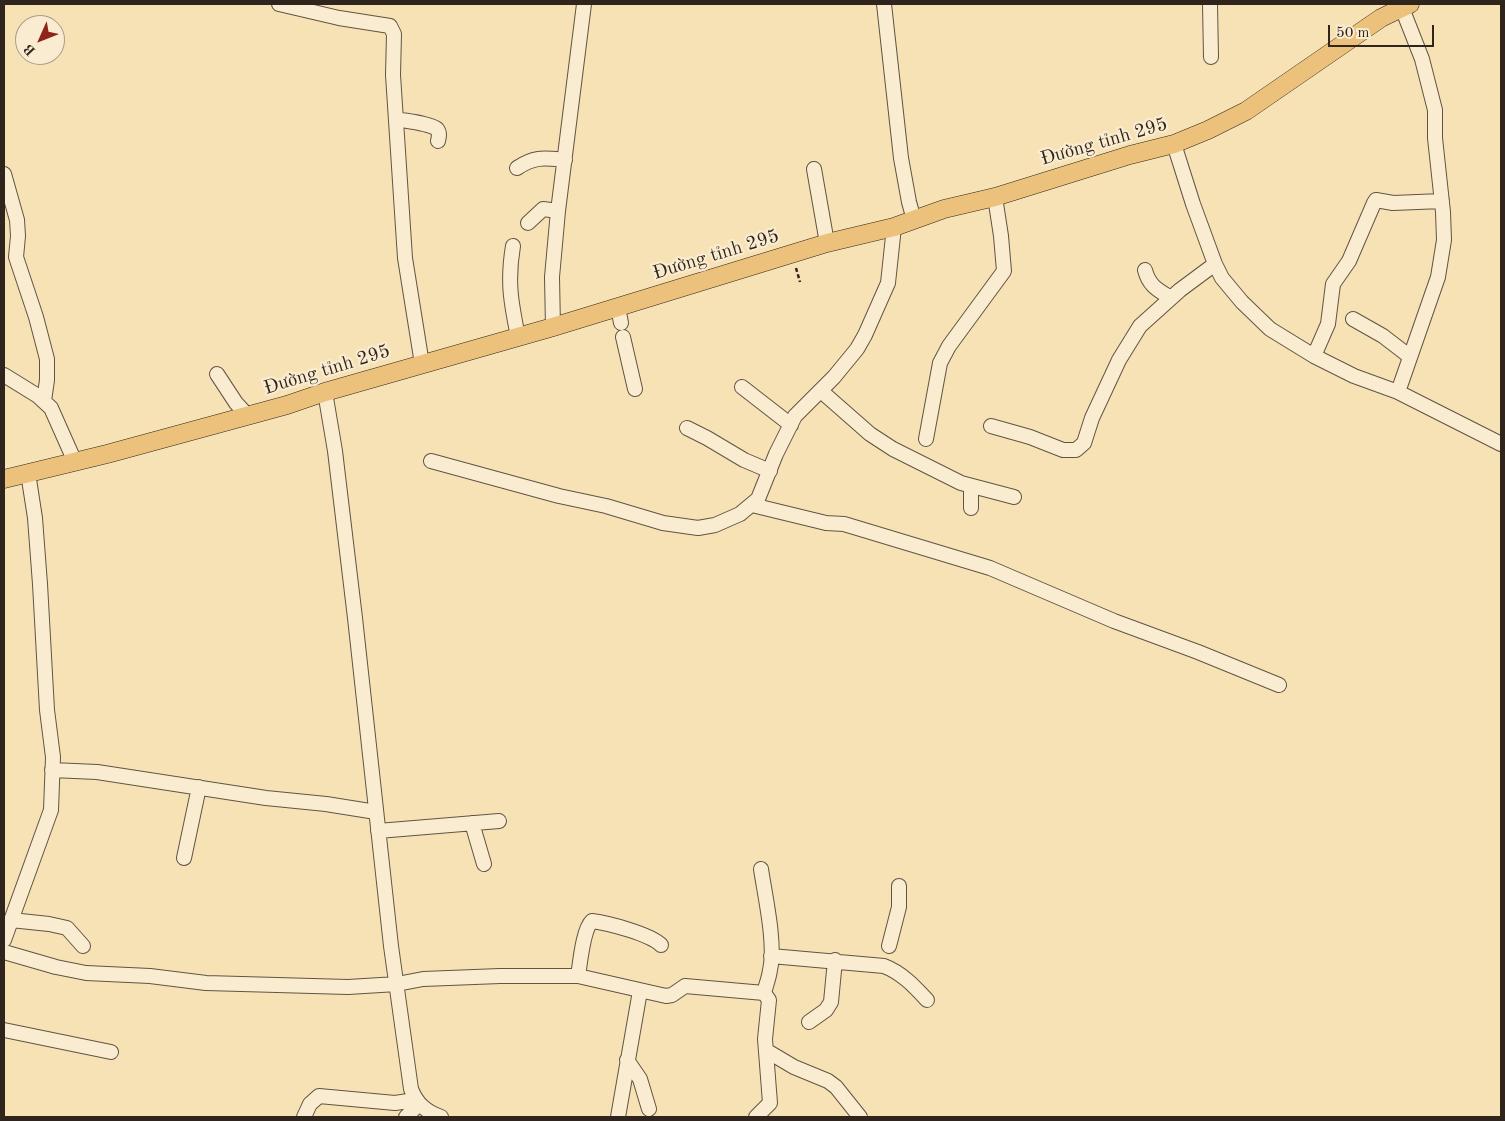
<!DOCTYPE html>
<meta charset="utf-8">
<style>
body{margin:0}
#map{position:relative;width:1505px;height:1121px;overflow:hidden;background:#f7e2b6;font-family:"Old Standard TT",serif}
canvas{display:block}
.frame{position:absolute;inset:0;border:5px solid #2f251c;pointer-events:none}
.north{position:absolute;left:15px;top:15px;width:50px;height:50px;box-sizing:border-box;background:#faecd0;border:1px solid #a99c88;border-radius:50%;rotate:226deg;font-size:14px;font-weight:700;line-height:20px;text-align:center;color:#2f251c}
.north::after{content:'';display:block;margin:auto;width:18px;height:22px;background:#8f2418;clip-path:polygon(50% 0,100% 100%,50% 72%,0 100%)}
.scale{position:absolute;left:1328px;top:25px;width:106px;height:22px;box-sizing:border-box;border:2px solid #2f251c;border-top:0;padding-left:6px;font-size:15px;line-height:18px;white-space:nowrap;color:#2f251c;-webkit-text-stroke:4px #faecd0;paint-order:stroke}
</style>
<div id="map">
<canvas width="1505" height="1121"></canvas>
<div class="frame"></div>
<div class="north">B</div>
<div class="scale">50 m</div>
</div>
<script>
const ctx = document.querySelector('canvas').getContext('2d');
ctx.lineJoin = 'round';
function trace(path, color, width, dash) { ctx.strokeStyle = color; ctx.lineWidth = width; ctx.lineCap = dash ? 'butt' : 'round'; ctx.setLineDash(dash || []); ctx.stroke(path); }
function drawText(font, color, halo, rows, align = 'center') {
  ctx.font = font + ' "Old Standard TT",serif'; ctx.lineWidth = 4.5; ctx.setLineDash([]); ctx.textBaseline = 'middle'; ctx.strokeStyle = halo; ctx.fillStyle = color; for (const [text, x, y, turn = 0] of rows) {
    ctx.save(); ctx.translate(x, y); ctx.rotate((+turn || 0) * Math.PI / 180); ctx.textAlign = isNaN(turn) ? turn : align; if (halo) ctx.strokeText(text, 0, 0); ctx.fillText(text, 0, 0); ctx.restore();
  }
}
const minor = new Path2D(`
 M279,4L339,18L390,26L394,34L393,75L405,258L422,364
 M884,4L901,158L909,202L914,220
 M1210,4L1211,57
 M396,119C406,121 429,123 437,129C440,133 439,137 438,141
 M1174,144L1193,204L1215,264L1222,278L1242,302L1270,329L1314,356L1354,376L1398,392L1501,444
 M517,168C535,156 544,158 565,160
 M814,169L827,243
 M4,174L17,220L18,236L16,257L36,317L47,359V380L44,401
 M528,223L543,209L558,211
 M513,246C507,282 511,302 518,337
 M1145,270C1149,286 1158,290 1171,298
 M618,307L621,323
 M1353,319L1383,336L1409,356
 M553,327L552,277L558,211L584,4
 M623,337L635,389
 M1314,356L1328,324L1333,284L1349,261L1374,203L1376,200L1393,203L1442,201
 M217,374L236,403L248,416
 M4,375L38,396L51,408L75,462
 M742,387L791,425
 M821,391L870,434L893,449L961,483L1014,497
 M325,392L335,451L355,618L391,946L411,1089C417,1104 426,1112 441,1117
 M1398,392L1438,277L1444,240L1443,212L1435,138V110L1422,59L1402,8
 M991,426L1030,437L1063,450H1076L1084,443L1092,418L1119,360L1140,326L1180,290L1215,264
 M687,428L707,438L744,460L770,471
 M926,439L940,363L949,346L1004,271L1001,236L995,197
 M431,461L559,496L606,506L663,523L698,528L715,525L740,514L758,499L776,454L795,416L834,377L857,349L865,335L888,283L894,227
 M752,505L826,523L844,524L990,568L1114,621L1198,652L1279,685
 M971,508V486
 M52,770L97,772L266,798L326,804L376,812
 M472,823L484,864
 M378,831L499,821
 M184,858L199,787
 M761,869C765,896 776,944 770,970C769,978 766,985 764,993
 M11,920L49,924L67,928L83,946
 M4,940L51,810L53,757L47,710L40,584L35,518L28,473
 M889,946L899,907V886
 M4,952L56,967L86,973L150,976L206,983L348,987L397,984L423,979L500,976H578L666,996L672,995L685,986L764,993L769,1000L765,1039L770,1103L756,1117
 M771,956L884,966C902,973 914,986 927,1000
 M578,976C580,964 583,929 592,921C608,923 650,934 661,945
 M809,1022L826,1010L831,1002L835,960
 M4,1030L111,1052
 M767,1051L794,1067L828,1081L836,1087L860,1117
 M627,1060L640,1079L649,1109
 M304,1117L310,1104L319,1096L395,1103L415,1100
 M406,1117L419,1104
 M618,1117L640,991`);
const major = new Path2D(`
 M4,479L107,454L287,405L325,392L553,327L827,243L894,227L944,209L995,197L1130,155L1174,144L1208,130L1246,111L1381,18L1410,4`);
trace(minor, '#615442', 16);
trace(major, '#2f251c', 19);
trace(new Path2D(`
 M796,268L800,282`), '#2f251c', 2.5, [4, 2.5]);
trace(minor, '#faecd0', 14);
trace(major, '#ecc17b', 18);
drawText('19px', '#2f251c', '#faecd0', [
 ["Đường tỉnh 295",1104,142,-16],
 ["Đường tỉnh 295",716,255,-17],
 ["Đường tỉnh 295",327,370,-17]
]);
</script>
